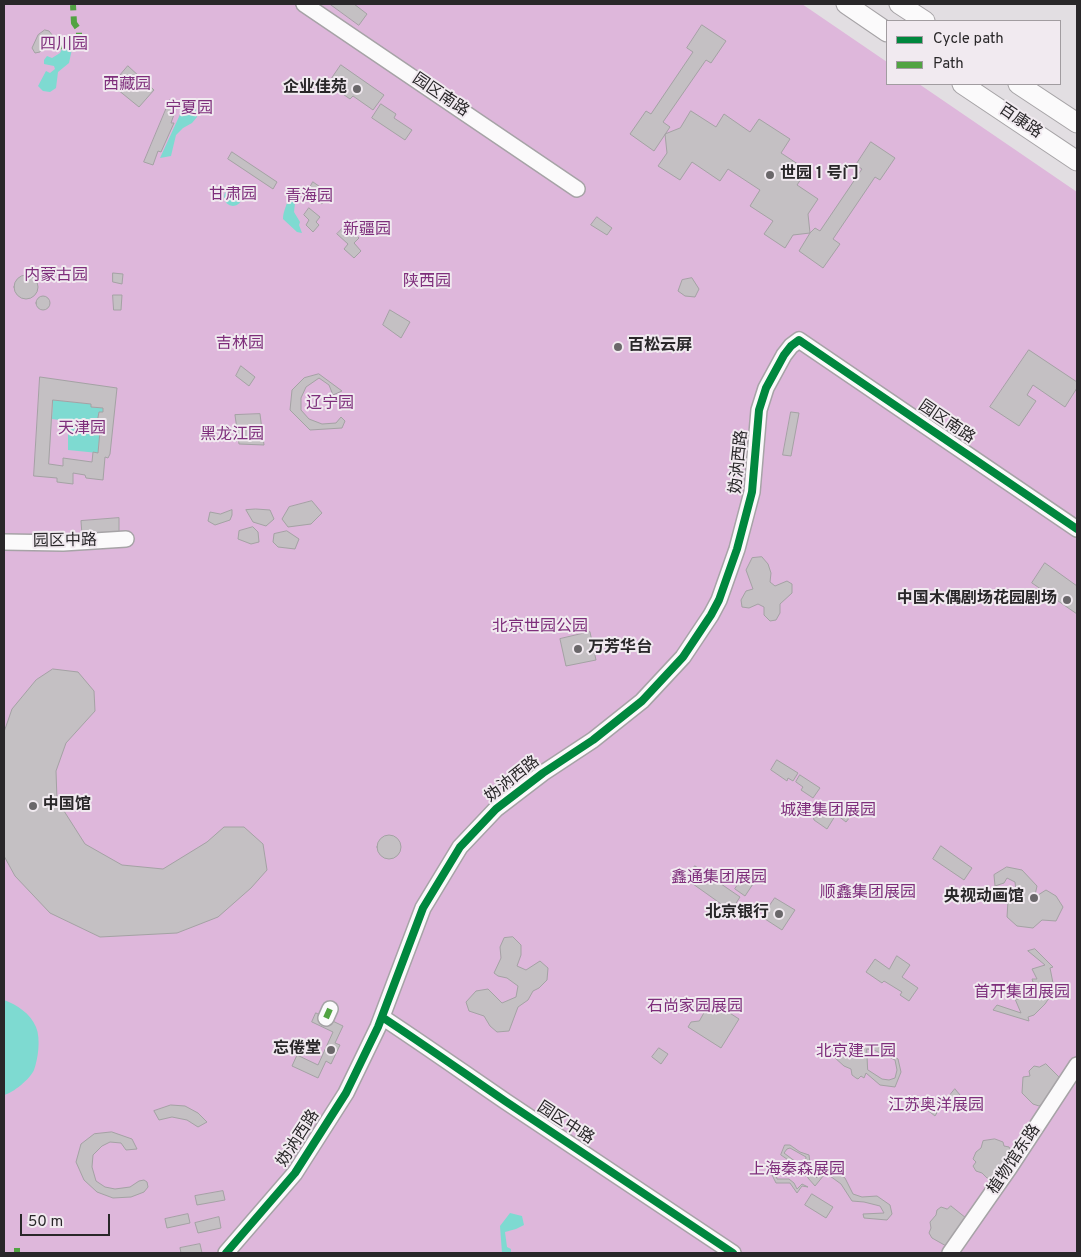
<!DOCTYPE html>
<meta charset="utf-8">
<style>
body{margin:0}
#map{position:relative;width:1081px;height:1257px;overflow:hidden;background:#e2dee2;font-family:Overpass,sans-serif}
canvas{display:block}
.frame{position:absolute;inset:0;border:5px solid #292729;pointer-events:none}
.legend{position:absolute;left:886px;top:20px;width:175px;height:65px;box-sizing:border-box;background:#f1eaf0;border:1px solid #a19ca0;margin:0;padding:6px 9px;list-style:none;font-size:15px;color:#292729}
.legend li{display:flex;align-items:center;gap:10px;height:25px}
.legend b{width:25px;border:1px solid #a19ca0}
.scale{position:absolute;left:20px;top:1214px;width:90px;height:22px;box-sizing:border-box;border:2px solid #292729;border-top:0;padding-left:6px;font-size:15px;line-height:18px;white-space:nowrap;color:#292729;-webkit-text-stroke:4px #f1eaf0;paint-order:stroke}
</style>
<div id="map">
<canvas width="1081" height="1257"></canvas>
<div class="frame"></div>
<ul class="legend">
<li><b style="height:6px;background:#00873e"></b>Cycle path</li>
<li><b style="height:6px;background:#51a342"></b>Path</li>
</ul>
<div class="scale">50 m</div>
</div>
<script>
const ctx = document.querySelector('canvas').getContext('2d');
ctx.lineJoin = 'round';
function fill(path, color) { ctx.fillStyle = color; ctx.fill(path, 'evenodd'); }
function trace(path, color, width, dash) { ctx.strokeStyle = color; ctx.lineWidth = width; ctx.lineCap = dash ? 'butt' : 'round'; ctx.setLineDash(dash || []); ctx.stroke(path); }
function drawText(font, color, halo, rows, align = 'center') {
  ctx.font = font + ' Overpass,"Noto Sans SC",sans-serif'; ctx.lineWidth = 4; ctx.setLineDash([]); ctx.textBaseline = 'middle'; ctx.strokeStyle = halo; ctx.fillStyle = color; for (const [text, x, y, turn = 0] of rows) {
    ctx.save(); ctx.translate(x, y); ctx.rotate((+turn || 0) * Math.PI / 180); ctx.textAlign = isNaN(turn) ? turn : align; if (halo) ctx.strokeText(text, 0, 0); ctx.fillText(text, 0, 0); ctx.restore();
  }
}
fill(new Path2D(`
 M4,4H802L887,62V84H919L1077,192V1253H4Z`), '#deb7db');
fill(new Path2D(`
 M62,49H72L69,63L58,72L56,88L50,92L43,91L38,86L46,71L50,73L55,69L54,66L44,64V60L47,56L52,58L60,53Z
 M188,101L196,107L197,117L192,123L183,128L176,135L171,156L160,158L183,108Z
 M224 197a9 9 0 1 1 18 0a9 9 0 1 1-18 0Z
 M288,198L295,203L294,212L300,222L299,225L302,233L297,232L283,219C283,211 287,206 288,198Z
 M53,400L91,404V407L103,408V412H99L96,427L100,431L98,453L68,450V421L52,419Z
 M4,1000C17,1005 30,1013 36,1027C41,1039 38,1059 34,1070C30,1079 13,1093 4,1095Z
 M510,1213L522,1216L524,1225L516,1229L505,1232L507,1247L511,1249V1253H502L500,1226Z`), '#7edad1');
const building = new Path2D(`
 M330,4H354L367,14L359,25Z
 M702,25L726,41L711,63L706,60L663,122L670,127L654,151L630,134L646,111L651,114L693,52L687,48Z
 M45,30L49,31L53,36L45,44L40,52L35,53L32,48L38,35Z
 M341,65L384,95L373,110L353,96L350,99L337,90L339,87L330,81Z
 M128,66L154,90L139,107L112,85Z
 M170,100L178,103L171,123H174L161,152L158,151L153,165L144,162Z
 M381,104L396,114L394,118L412,130L405,140L372,118Z
 M691,111L716,127L724,114L750,132L759,119L790,139L781,153L807,170L797,185L818,199L808,214L810,233L793,235L785,248L764,234L773,221L750,206L760,190L728,169L720,181L692,162L680,180L658,166L667,153L665,134L680,128Z
 M871,142L895,158L880,180L875,177L833,239L840,244L823,268L799,251L810,233L815,228L820,231L862,169L856,165Z
 M232,152L277,182L273,189L228,159Z
 M313,182L329,193L322,204L307,193Z
 M309,208L320,217L316,222L319,225L313,232L306,225L309,220L304,215Z
 M597,217L612,228L607,235L591,225Z
 M346,225L359,238L354,243L361,251L354,258L344,249L348,244L337,234Z
 M113,273L123,274L122,284L113,282Z
 M14 287a12 12 0 1 1 24 0a12 12 0 1 1-24 0Z
 M692,278L699,289L695,297L685,296L678,291L682,280Z
 M113,295H122L121,310H114Z
 M36 303a7 7 0 1 1 14 0a7 7 0 1 1-14 0Z
 M390,310L410,322L401,338L383,325Z
 M1029,350L1077,382V388L1065,407L1033,385L1027,395L1036,401L1019,426L990,407Z
 M241,366L255,377L249,386L236,376Z
 M319,374L342,391L333,395L329,385L319,378L306,387L301,398V410L309,419L322,424L336,423L341,417L345,421L342,428L310,430L290,410L292,390L304,378Z
 M40,377L117,388L110,454L108,458L105,457L103,480L86,478L85,475L73,473V484L57,482V478L34,476ZM53,400L91,404V407L103,408V412H99L96,428L100,431L98,453L93,452L92,462L63,458V466L49,464Z
 M791,412L799,413L791,456L783,455Z
 M260,414L264,445L239,444L235,415Z
 M312,501L322,513L311,524L288,527L282,519L289,507Z
 M256,509L270,510L274,519L266,526L253,522L246,510Z
 M232,510V515L230,520L215,525L208,521L210,512L220,514Z
 M119,518V532L82,535L81,521Z
 M253,527L258,532L259,542L251,544L238,539L239,531Z
 M287,531L299,539L295,549L278,547L273,542L274,534Z
 M762,557L768,564L771,573L770,582L775,586L787,581L792,584V593L780,604V613L776,620L770,621L764,615V607L758,604L749,608L742,607L741,600L746,591L753,589L746,570L752,558Z
 M1045,563L1077,586V614L1032,583Z
 M590,632L596,660L566,666L560,639Z
 M53,669L78,672L94,691L95,711L66,743L56,771L57,800L85,844L122,865L163,869L207,842L224,827H244L263,844L267,870L251,888L218,917L177,933L100,937L50,913L15,876L4,856V732L12,709L36,680Z
 M777,760L798,773L793,781L788,778L787,781L771,770Z
 M800,775L820,788L813,798L801,790L803,787L796,782Z
 M844,805L854,812L846,822L837,815Z
 M819,806L835,816L827,829L814,820L813,814Z
 M377 847a12 12 0 1 1 24 0a12 12 0 1 1-24 0Z
 M941,846L972,868L964,880L933,859Z
 M695,866L740,897L731,911L686,879Z
 M1007,867L1022,870L1037,886L1035,895H1038L1046,890L1056,896L1063,907L1056,921L1042,920L1033,928L1017,926L1007,917L1008,901L1016,891L1015,882L1007,878L1004,883L995,886L994,875Z
 M743,877L753,884L745,896L735,889Z
 M775,898L795,910L782,930L762,917Z
 M513,937L521,945V955L517,966L526,970L540,961L548,968L547,980L539,988L533,991L528,1000L518,1007L509,1031L497,1032L490,1026L484,1016L469,1011L466,1002L476,991L488,989L502,1003L516,997L518,986L507,978L498,976L494,973L501,958L500,947L504,938Z
 M1035,949L1053,967L1050,968L1053,983L1051,995L1045,1004L1034,1015L1028,1017L1029,1021L993,1010L997,1005L1021,1013L1015,999H1023L1021,995L1029,993L1024,987L1035,988L1032,979H1037L1032,969L1045,965L1028,951Z
 M897,956L910,965L902,977L918,988L909,1001L900,995L902,992L884,981L882,983L866,972L875,959L889,969Z
 M711,1001L739,1019L721,1048L688,1027L691,1022L699,1021Z
 M316,1013L343,1026L335,1043L340,1045L331,1064L326,1061L318,1078L292,1066L297,1055L318,1065L333,1032L312,1022Z
 M862,1045L881,1048L898,1059L901,1072L895,1087L880,1085L866,1073L864,1078L861,1076L858,1079L856,1078L852,1075L851,1069L844,1066L834,1057L845,1050V1046L854,1047L855,1050ZM867,1049L874,1050L895,1060L897,1070L895,1078L889,1080L882,1079L868,1070Z
 M659,1048L668,1054L661,1064L652,1057Z
 M1046,1064L1059,1077V1082L1045,1102L1039,1106L1033,1104L1022,1093L1023,1077L1030,1076L1029,1071L1034,1066L1039,1067Z
 M955,1089L960,1095L951,1104L947,1099Z
 M933,1098L941,1106L935,1116L926,1109L927,1100Z
 M171,1105L185,1106L198,1113L207,1122L198,1127L187,1120L172,1117L159,1120L154,1111Z
 M112,1132L132,1139L137,1149L126,1150L121,1143L110,1142L102,1146L93,1155L92,1167L96,1181L105,1187L115,1189L130,1187L139,1181L144,1180L147,1182L148,1187L144,1192L131,1197L113,1198L97,1192L84,1180L76,1162L81,1144L94,1134Z
 M995,1139L1003,1142L1004,1146L1009,1147L1012,1152L994,1179L987,1178L982,1173L976,1171L973,1166L976,1162L973,1159L976,1152L981,1148L983,1141Z
 M785,1145H790L800,1152L809,1155L811,1171L817,1178L824,1170L837,1172L845,1178L853,1194L862,1197L877,1196L890,1205L892,1214L887,1220L864,1218L863,1214L884,1213L880,1206L864,1202L852,1201L841,1184L830,1176L824,1175L815,1186L808,1178L805,1168L806,1157L790,1148L787,1149L784,1153L796,1162L794,1170L779,1171L776,1174L777,1179H789L794,1183L797,1189L802,1184L808,1187L802,1186L797,1193L790,1183H776L772,1175L777,1167L790,1169L794,1164L781,1155Z
 M223,1191L225,1200L197,1205L195,1196Z
 M812,1194L833,1207L826,1218L805,1205Z
 M951,1206L966,1218L948,1247L932,1238L929,1233L931,1228L930,1222L936,1215L937,1210L941,1207L947,1209Z
 M188,1214L190,1223L167,1228L165,1219Z
 M219,1217L221,1228L198,1233L195,1223Z
 M200,1244L202,1253H181L180,1248Z`);
fill(building, '#c4c0c3');
trace(building, '#a4a2a4', 1);
const minor = new Path2D(`
 M304,4L577,189
 M4,542L63,543L126,539
 M382,1017C423,1044 464,1073 505,1101C581,1152 657,1202 733,1253
 M326,1018L330,1009
 M226,1253L295,1173L346,1093L378,1027L423,908L460,847L496,809L543,773L593,740L642,701L683,657L711,615L719,600L737,549L752,492L759,410L766,388L784,355L791,346L799,340L1077,529
 M950,1253L1010,1167L1077,1065`);
const major = new Path2D(`
 M846,4L887,32
 M899,4L925,21
 M962,84L1077,161
 M1018,84L1077,123`);
trace(minor, '#a6a3a6', 18);
trace(major, '#a6a3a6', 21);
trace(minor, '#fbfafb', 15);
trace(major, '#fbfafb', 19);
trace(new Path2D(`
 M57,46C67,47 71,45 79,39V30L74,23L73,5
 M326,1018L330,1009
 M17,1253V1248`), '#51a342', 6, [12, 6]);
trace(new Path2D(`
 M382,1017C423,1044 464,1073 505,1101C581,1152 657,1202 733,1253
 M226,1253L295,1173L346,1093L378,1027L423,908L460,847L496,809L543,773L593,740L642,701L683,657L711,615L719,600L737,549L752,492L759,410L766,388L784,355L791,346L799,340L1077,529`), '#00873e', 8);
for (const [x, y, r, color] of [
 [357,89,5,"#6a676a"],
 [770,175,5,"#6a676a"],
 [618,347,5,"#6a676a"],
 [1067,600,5,"#6a676a"],
 [578,649,5,"#6a676a"],
 [33,806,5,"#6a676a"],
 [1034,898,5,"#6a676a"],
 [779,914,5,"#6a676a"],
 [331,1050,5,"#6a676a"]
]) { const dot = new Path2D(); dot.arc(x, y, r, 0, 2 * Math.PI); ctx.fillStyle = color; ctx.fill(dot); trace(dot, '#f1eaf0', 2); }
drawText('16px', '#7e2e7b', '#f1eaf0', [
 ["四川园",64,46],
 ["西藏园",127,86],
 ["宁夏园",189,110],
 ["甘肃园",233,196],
 ["青海园",309,198],
 ["新疆园",367,231],
 ["内蒙古园",56,277],
 ["陕西园",427,283],
 ["吉林园",240,345],
 ["辽宁园",330,405],
 ["天津园",82,430],
 ["黑龙江园",232,436],
 ["北京世园公园",540,628],
 ["城建集团展园",828,812],
 ["鑫通集团展园",719,879],
 ["顺鑫集团展园",868,894],
 ["首开集团展园",1022,994],
 ["石尚家园展园",695,1008],
 ["北京建工园",856,1053],
 ["江苏奥洋展园",936,1107],
 ["上海秦森展园",797,1171]
]);
drawText('bold 16px', '#292729', '#f1eaf0', [
 ["企业佳苑",347,89],
 ["世园 1 号门",780,175,"left"],
 ["百松云屏",628,347,"left"],
 ["中国木偶剧场花园剧场",1057,600],
 ["万芳华台",588,649,"left"],
 ["中国馆",43,806,"left"],
 ["央视动画馆",1024,898],
 ["北京银行",769,914],
 ["忘倦堂",321,1050]
], 'right');
drawText('16px', '#292729', '#f1eaf0', [
 ["园区南路",440,96,34],
 ["百康路",1020,122,34],
 ["园区南路",946,423,34],
 ["妫汭西路",740,462,-84],
 ["园区中路",65,542,-1],
 ["妫汭西路",513,780,-38],
 ["园区中路",565,1124,33],
 ["妫汭西路",299,1139,-57],
 ["植物馆东路",1015,1160,-56]
]);
</script>
